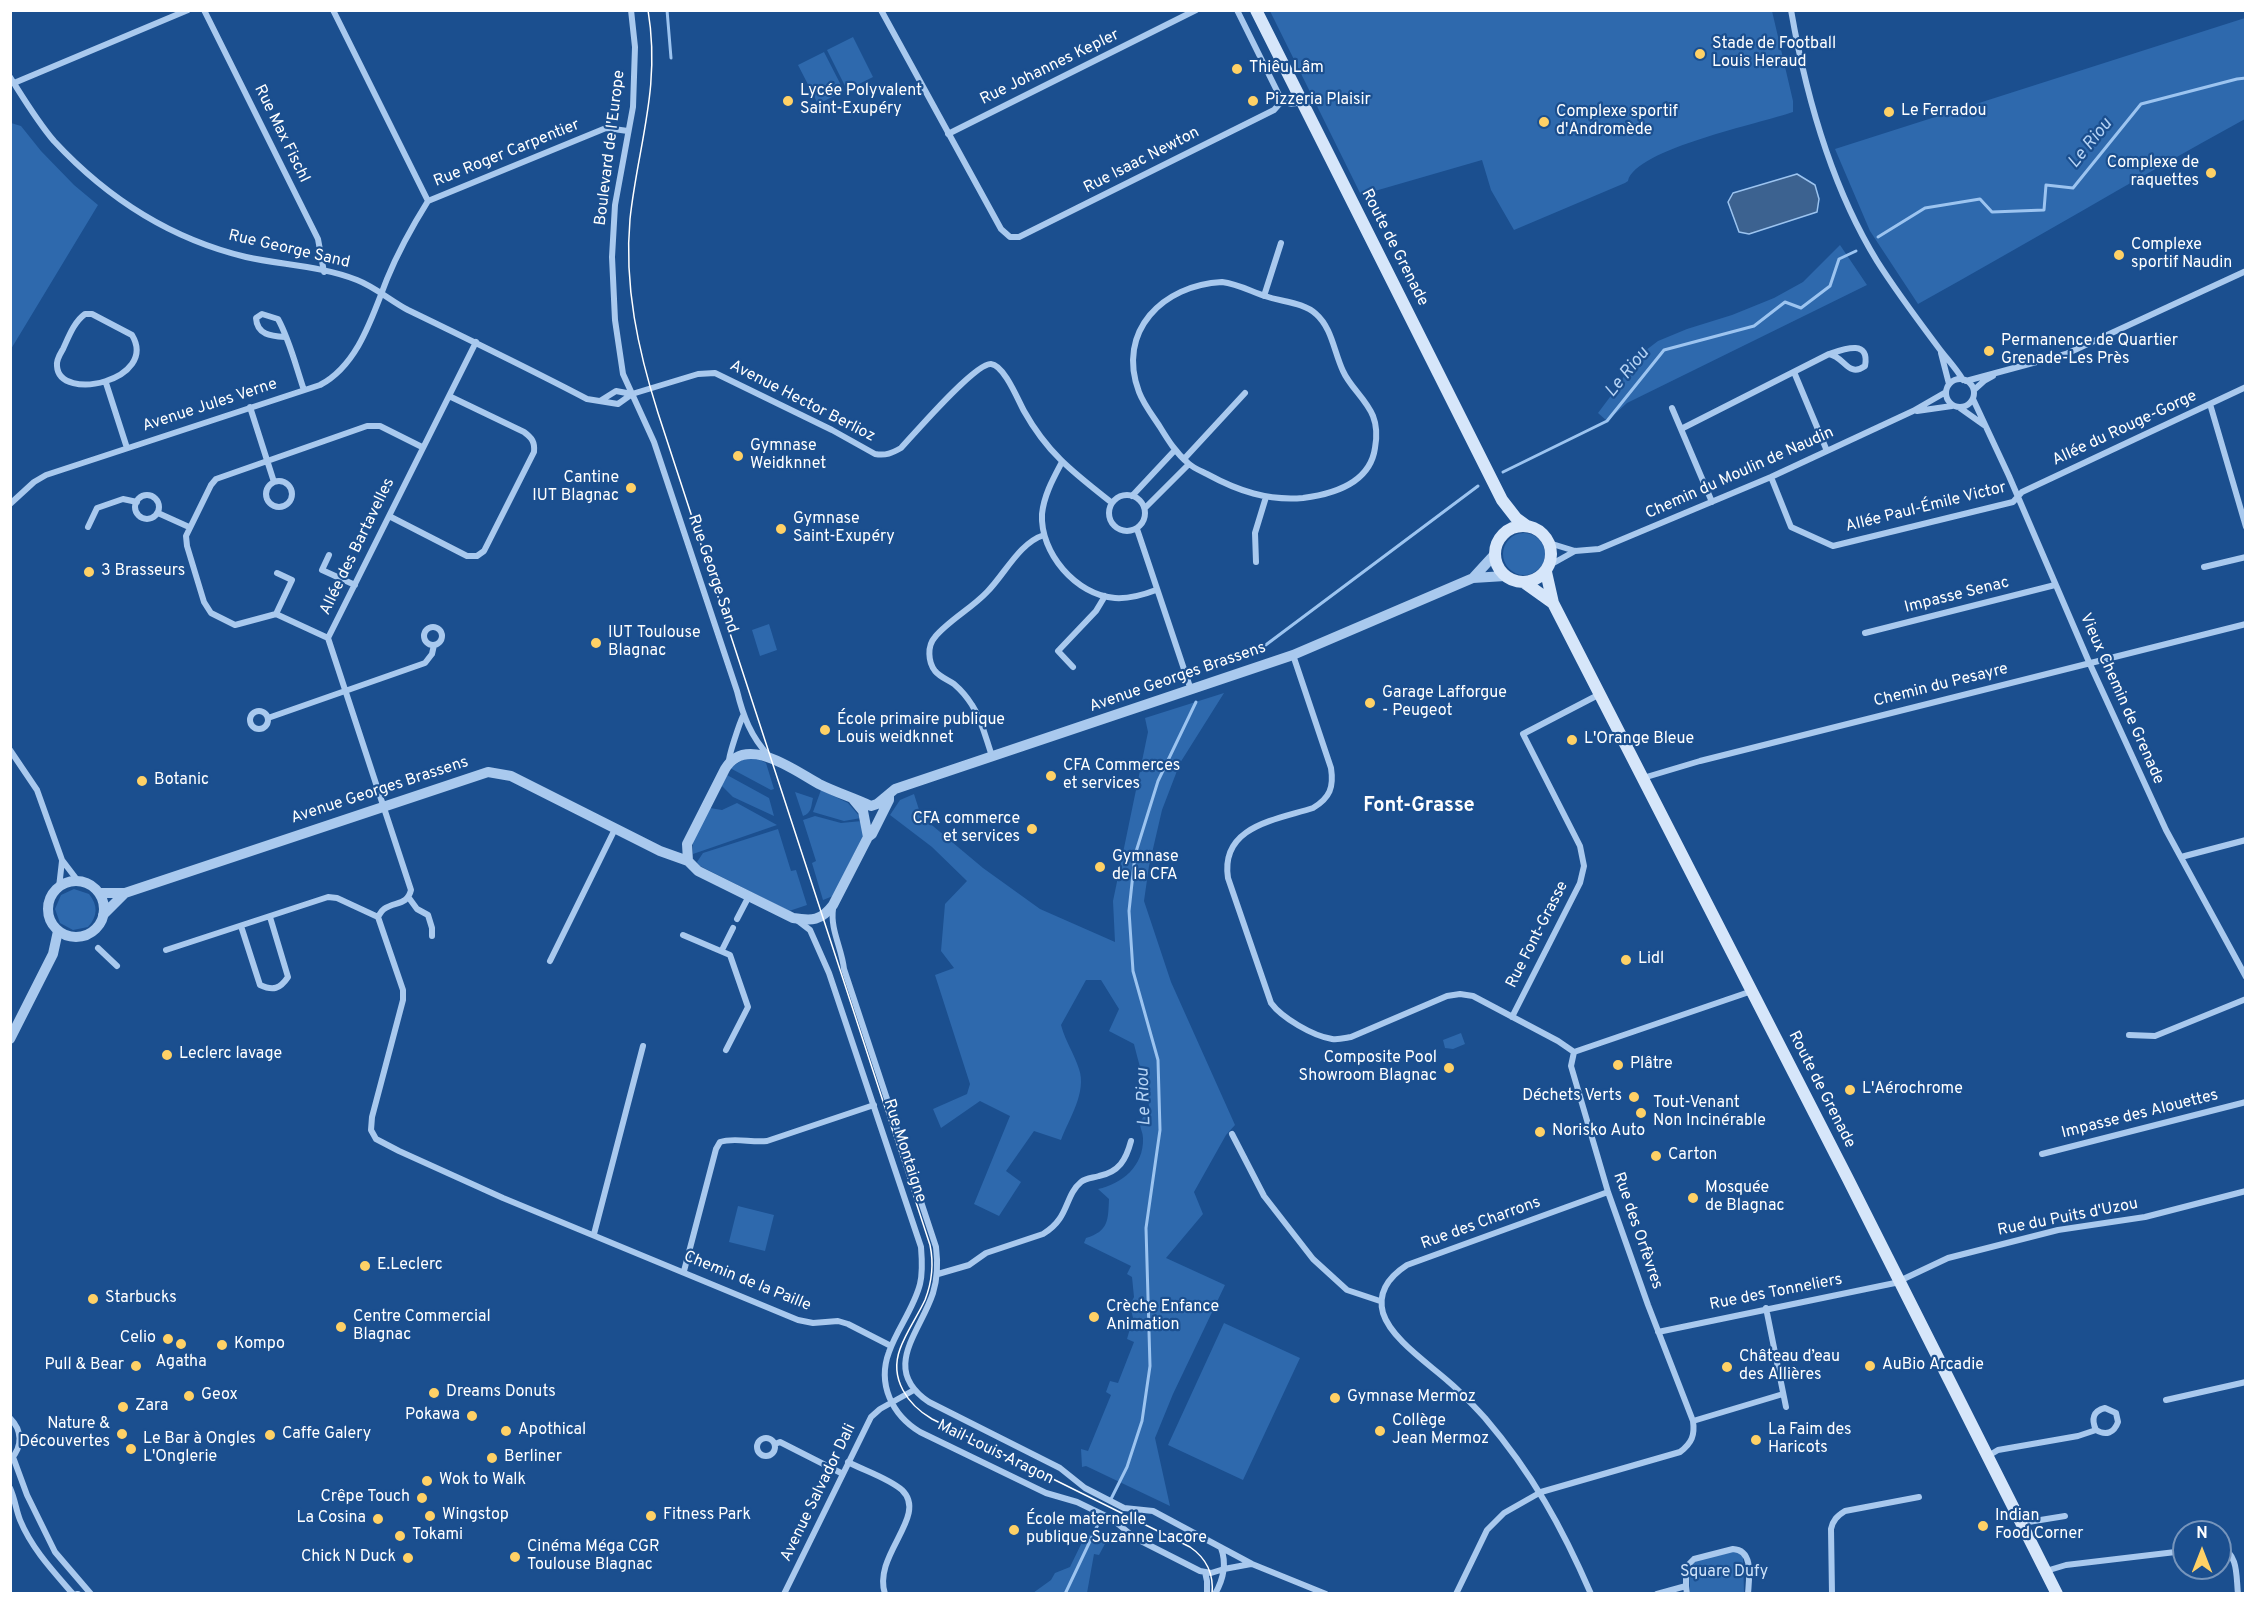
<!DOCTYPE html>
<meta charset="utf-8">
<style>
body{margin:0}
#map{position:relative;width:2256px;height:1604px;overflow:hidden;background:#1b4f8f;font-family:Overpass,sans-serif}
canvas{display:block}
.frame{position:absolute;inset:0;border:12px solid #fff;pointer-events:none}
.north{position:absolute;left:2172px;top:1520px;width:60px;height:60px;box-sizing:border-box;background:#1b4f8f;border:2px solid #7695bc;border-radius:50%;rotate:0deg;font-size:16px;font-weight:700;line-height:24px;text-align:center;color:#fff}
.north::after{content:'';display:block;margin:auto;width:21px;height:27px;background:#ffd166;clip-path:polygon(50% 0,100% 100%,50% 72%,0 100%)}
</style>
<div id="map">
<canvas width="2256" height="1604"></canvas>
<div class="frame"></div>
<div class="north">N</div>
</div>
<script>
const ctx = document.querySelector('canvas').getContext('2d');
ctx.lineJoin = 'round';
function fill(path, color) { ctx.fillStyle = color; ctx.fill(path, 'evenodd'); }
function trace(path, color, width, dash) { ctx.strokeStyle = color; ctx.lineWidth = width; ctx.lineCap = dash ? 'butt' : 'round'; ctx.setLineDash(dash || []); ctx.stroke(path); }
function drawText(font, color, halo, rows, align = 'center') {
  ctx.font = font + ' Overpass,sans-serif'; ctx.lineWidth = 4.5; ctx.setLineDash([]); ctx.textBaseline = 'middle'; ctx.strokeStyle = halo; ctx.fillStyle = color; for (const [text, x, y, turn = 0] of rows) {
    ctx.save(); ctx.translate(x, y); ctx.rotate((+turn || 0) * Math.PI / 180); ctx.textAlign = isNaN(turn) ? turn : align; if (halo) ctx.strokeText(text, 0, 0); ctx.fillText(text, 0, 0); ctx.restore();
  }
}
fill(new Path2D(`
 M1270,11H1772L1793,101V112C1762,123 1635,149 1628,181L1625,183L1514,230L1491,190L1482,160L1361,195Z
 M2245,18V119C2135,179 2028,243 1918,304L1870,231L1835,149Z
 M853,37L873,77L847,90L827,50Z
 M824,52L844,91L818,104L798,65Z
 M11,123L21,126L41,151L74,185L98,205L11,349Z
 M1840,245L1867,285L1627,403L1607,421L1598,413L1619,385L1633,360L1658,341L1687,329L1732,315L1774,298L1803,282Z
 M1503 554a21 21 0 1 1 42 0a21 21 0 1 1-42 0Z
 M769,624L777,650L760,656L752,630Z
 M1224,693L1180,763L1162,810L1149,866L1144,901L1171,982L1235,1125L1226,1135L1194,1192L1203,1214L1166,1258L1225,1285L1173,1394L1155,1438L1170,1506L1086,1466L1082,1467L1081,1449L1088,1451L1111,1395L1106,1392L1110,1381L1118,1383L1134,1342L1127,1339L1133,1318L1130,1305L1134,1297L1132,1277L1127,1274L1131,1266L1084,1243L1086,1238C1109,1231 1108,1220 1109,1199L1098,1189C1122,1184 1144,1166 1143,1138C1143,1133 1140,1128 1140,1124C1141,1118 1148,1113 1149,1107C1150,1102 1136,1053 1134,1044L1109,1031L1119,1009L1101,980H1086L1061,1025C1066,1043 1074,1053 1079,1069C1087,1092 1069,1119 1061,1140L1034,1131L1006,1171L1021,1182L999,1216L974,1204L1010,1116L980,1101L941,1128L933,1109L967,1094L970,1084L935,975L954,968L941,951L945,904L967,881L932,847L890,815L900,800L914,794L921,816L983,868L1040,909L1115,942L1113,901L1148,732L1145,718Z
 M756,758L766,763L774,789L771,790L730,768L744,759Z
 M727,775L769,798L774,816L733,797L721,785Z
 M821,790L848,803L861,818L844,821L813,812Z
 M795,792L813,798C811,806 812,813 803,816Z
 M737,803L777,825L693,854V841L710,808L722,810Z
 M815,816L841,823L862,821L863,836L833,896L823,900L812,863L816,861L803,820Z
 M778,829L791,871L796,870L807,905L789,911L700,866L697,862L703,853Z
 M74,889L89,894C98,905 98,916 88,927L73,930L60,923L55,909L61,895Z
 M1461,1033L1465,1044L1453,1049L1445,1048L1443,1040Z
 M738,1206L774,1215L765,1251L729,1242Z
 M1224,1323L1300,1358L1243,1480L1168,1445Z
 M1086,1534L1107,1540L1099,1555L1094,1554L1087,1593H1033L1051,1580L1055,1573L1070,1567Z
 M1732,1552H1738L1743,1557L1744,1593H1690L1689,1568L1697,1560Z`), '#2e69ad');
const water = new Path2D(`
 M1797,174L1815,185L1819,199L1817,212L1749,234L1739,232L1728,202L1733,193Z`);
fill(water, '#3c6290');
trace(water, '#9cc4f0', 1.5);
trace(new Path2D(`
 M667,10L671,58
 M1878,237L1925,208L1980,199L1992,212L2044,210L2046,185L2073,188L2141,104L2237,79L2246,78
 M1503,472L1607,421L1664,350L1754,326L1785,302L1801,308L1830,286L1839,259L1856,251
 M1255,653L1478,486
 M1111,1499L1127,1467L1142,1421L1150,1366L1146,1228L1160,1130L1158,1060L1133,971L1129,911L1135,855L1158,781L1196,702
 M1065,1594L1101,1518`), '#9cc4f0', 3);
trace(new Path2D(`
 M204,10L318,239L324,272
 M333,10L428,201
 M631,10L635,47L633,107L615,205L612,257L615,320L623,374L654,442L737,691C743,716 751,737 769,756
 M881,10L1001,229L1010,237H1019L1274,110L1282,101
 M1237,10L1282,101L1291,104L1302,102
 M1791,10C1806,96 1831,186 1877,261C1896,291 1917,319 1938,347C1946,358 1956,368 1963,380
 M10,77C24,99 37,121 54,141C106,197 171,239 246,257C282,265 322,266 357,280C375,287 391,301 408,310C468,339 528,368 587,399L618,404L632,394
 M14,83L188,10
 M948,134L1196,10
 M1222,282C1238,284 1250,291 1265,296C1281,302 1303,302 1316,314C1332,328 1334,352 1343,371C1350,387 1366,399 1373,416C1377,426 1377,437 1375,448C1370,483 1334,494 1303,498C1268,501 1238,491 1207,474C1201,471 1193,468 1188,463C1176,453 1168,440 1160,427C1153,416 1144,405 1139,392C1116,331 1163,285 1222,282Z
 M1264,296L1281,243
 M85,314H92L132,335C159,380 59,403 57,366C56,360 60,354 63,349C69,336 74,322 85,314Z
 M285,337C271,336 257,335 256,318L262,314L278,319C290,341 296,367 304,390
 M476,342L328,638L411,890C407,906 395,901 384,909C381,911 380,914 378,917L403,990V1000L372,1117L371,1130L376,1139L399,1151L503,1198L798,1320L813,1323L838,1321L848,1324L891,1346
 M1941,353L1949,384
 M1794,372L1827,451
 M1946 393a14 14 0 1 1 28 0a14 14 0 1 1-28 0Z
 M1966,381L2066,354L2246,271
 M106,383L127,448
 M1974,390L1984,381L1993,376
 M1973,399L2009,476L2089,662L2166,830L2246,977
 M600,401L616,391L632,394L698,374L715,373L832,430L875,454C886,456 892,453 901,448C915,433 975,363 991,364C1004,365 1018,400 1024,411C1048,454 1074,473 1112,503
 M2210,404L2246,527
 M250,407L274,482
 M1672,408L1712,502
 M1960,408L1984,425
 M1917,411L1952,406
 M1681,429L1829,354C1844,349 1870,339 1865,366C1848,378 1845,357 1829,354
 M1184,459L1245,393
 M1062,462C1053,479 1044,495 1042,514C1040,553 1076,595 1115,598C1130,599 1143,595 1156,590
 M1771,477L1791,527L1833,546L2013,502L2022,492L2246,387
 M266 494a13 13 0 1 1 26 0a13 13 0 1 1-26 0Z
 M1109 513a18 18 0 1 1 36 0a18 18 0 1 1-36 0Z
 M135 507a12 12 0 1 1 24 0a12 12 0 1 1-24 0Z
 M1132,496L1175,450
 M10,504L34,482L46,475L320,385C358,365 372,317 387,279C398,252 413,225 428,201L606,128L628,131
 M1145,508L1189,464
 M158,513L189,527
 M389,516L467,556H477L484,551L534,452C535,442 532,438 524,432L449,396
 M88,527L97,508L123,499L137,502
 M1137,529L1191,690
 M1549,543L1575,551L1599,549L1771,477L1913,411L1946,392
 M329,555L322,570L355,585
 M1256,562L1255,533L1266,497
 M1550,565L1575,551
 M2204,567L2246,557
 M276,614L292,580L277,573
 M424 636a9 9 0 1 1 18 0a9 9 0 1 1-18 0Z
 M1865,633L2055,585
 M328,638L276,614L235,625L211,613L204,602L187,546L186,536L211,485L216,479L367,426H380L422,447
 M1293,655L1331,768C1334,787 1330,798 1313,808C1276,820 1220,826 1228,878L1271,1003C1282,1018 1313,1036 1332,1039C1338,1040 1345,1038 1351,1037L1447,996L1460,994L1473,996L1558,1041L1574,1052
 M1073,667L1058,651L1096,611L1105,596
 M250 720a9 9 0 1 1 18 0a9 9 0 1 1-18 0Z
 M268,718L425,663L432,654L434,645
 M10,750L37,790L62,860L78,881
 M992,756C986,739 982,720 972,705C967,697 961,690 954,684C948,680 940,677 935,671C928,662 927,646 935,637C948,621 972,608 987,592C1005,574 1019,543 1044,535
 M729,762C728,757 740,722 743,716
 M1643,778L1700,761L2246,624
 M2181,857L2246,840
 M59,887L62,861
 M409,898L417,909L428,915L432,928V936
 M833,909C830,929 842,949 844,969L936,1247C938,1263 938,1277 933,1293C920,1333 880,1369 929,1402L1060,1468L1085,1488L1124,1508L1153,1511L1252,1564L1326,1594
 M737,919L749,896
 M797,920L810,930L829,973L921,1247C922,1259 923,1272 920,1284C914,1308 897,1329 889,1352C877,1384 892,1415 920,1432L1046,1493L1077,1502L1112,1519L1135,1538L1200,1571L1211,1573L1224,1569L1251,1564
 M241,926L260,985C273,991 280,989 288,977L270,917
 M683,935L730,955L748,1007L726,1050
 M98,948L117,966
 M166,950L328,897L337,898L378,917
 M722,950L733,928
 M550,961L615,829
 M1512,1017L1580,883L1584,866L1580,846L1523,734L1600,694
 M2129,1035L2155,1036L2246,999
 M1574,1052L1752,991
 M1232,1134L1264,1196L1313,1259L1347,1290L1380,1301
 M2042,1154L2246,1102
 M594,1234L643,1046
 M684,1271L716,1149L720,1142C734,1137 752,1143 767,1141L874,1105
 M938,1274L969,1265L986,1253L1043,1234C1070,1218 1064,1196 1081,1182C1086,1178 1093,1178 1099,1176C1119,1172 1126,1160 1131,1141
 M1766,1308L1786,1407
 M1658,1332L1895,1283L1948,1258L2058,1230L2145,1217L2246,1191
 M2166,1400L2246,1382
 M10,1418C22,1430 23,1446 11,1459
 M1693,1421L1783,1394
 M757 1447a9 9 0 1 1 18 0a9 9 0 1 1-18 0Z
 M775,1444L780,1442L843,1474
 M1988,1456L1998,1450L2078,1436L2096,1430C2106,1436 2114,1433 2118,1422L2116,1413L2105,1408C2093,1411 2091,1419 2096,1430
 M13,1457L27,1495L55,1552L91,1594
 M848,1462C865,1471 888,1478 902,1490C929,1516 872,1555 885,1594
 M10,1488C15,1499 16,1510 20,1520C32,1549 53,1571 73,1594
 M2022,1523L2065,1516
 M2220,1547C2239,1554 2236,1577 2238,1594
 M2046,1571L2066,1565L2184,1551
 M1205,1572L1207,1581V1594
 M1686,1586V1567L1694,1559L1733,1549C1754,1550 1749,1578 1748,1594
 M77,1594H78
 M784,1594L871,1417L880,1409L914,1390
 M1215,1594C1223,1580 1227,1564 1221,1548
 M1456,1594L1487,1530L1504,1513L1541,1492L1680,1452C1692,1443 1695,1435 1693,1421L1648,1305L1608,1192L1571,1066L1574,1052
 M1591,1594C1562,1527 1532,1473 1485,1418C1474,1406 1462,1393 1449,1382C1429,1364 1391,1339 1383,1313C1377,1291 1390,1276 1407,1265L1608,1192
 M1657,1594L1686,1586L1687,1594
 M1832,1594L1831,1529C1833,1520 1837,1516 1845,1511L1919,1497`), '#a9c9ee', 6);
trace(new Path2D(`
 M1473,578L1495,554
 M889,794V800L872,834L868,837L833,905C821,921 812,921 793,918L698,871L688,861L687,844L725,769C746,733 795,771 819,784C835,792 854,798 871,806L877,804L895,789L1293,655L1473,578L1505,576
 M853,799L863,811L868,837
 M48 909a28 28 0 1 1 56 0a28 28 0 1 1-56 0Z
 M99,893H125L488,772L511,776L660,851L688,861
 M103,915L125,893
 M10,1039L53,954L58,931`), '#a9c9ee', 10);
trace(new Path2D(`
 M1256,10L1502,500L1516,518L1527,526
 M1495 554a28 28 0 1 1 56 0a28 28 0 1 1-56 0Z
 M1546,572L1553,603L1848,1179L2057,1594
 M1525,583L1553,603`), '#d6e6fa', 12);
trace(new Path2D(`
 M648,10C661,88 638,145 630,219C624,286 638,350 658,413L930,1245C934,1264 932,1282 925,1300C917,1317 906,1332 900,1349C889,1379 908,1405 932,1419L1190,1547C1206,1558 1214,1574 1212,1594`), '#fff', 1.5);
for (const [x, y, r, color] of [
 [1700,54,6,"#ffd166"],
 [1237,69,6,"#ffd166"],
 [788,101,6,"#ffd166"],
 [1253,101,6,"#ffd166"],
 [1889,112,6,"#ffd166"],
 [1544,122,6,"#ffd166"],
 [2211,173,6,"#ffd166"],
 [2119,255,6,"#ffd166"],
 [1989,351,6,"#ffd166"],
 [738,456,6,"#ffd166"],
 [631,488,6,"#ffd166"],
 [781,529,6,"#ffd166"],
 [89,572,6,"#ffd166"],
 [596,643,6,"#ffd166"],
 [1370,703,6,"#ffd166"],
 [825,730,6,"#ffd166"],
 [1572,740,6,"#ffd166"],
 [1051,776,6,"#ffd166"],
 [142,781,6,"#ffd166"],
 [1032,829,6,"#ffd166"],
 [1100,867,6,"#ffd166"],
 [1626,960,6,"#ffd166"],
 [167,1055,6,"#ffd166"],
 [1618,1065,6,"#ffd166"],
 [1449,1068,6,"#ffd166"],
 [1850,1090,6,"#ffd166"],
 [1634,1097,6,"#ffd166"],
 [1641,1113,6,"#ffd166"],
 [1540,1132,6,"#ffd166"],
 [1656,1156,6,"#ffd166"],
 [1693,1198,6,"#ffd166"],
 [365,1266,6,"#ffd166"],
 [93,1299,6,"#ffd166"],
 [1094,1317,6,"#ffd166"],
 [341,1327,6,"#ffd166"],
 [168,1339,6,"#ffd166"],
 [181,1344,6,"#ffd166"],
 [222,1345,6,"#ffd166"],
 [136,1366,6,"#ffd166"],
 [1870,1366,6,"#ffd166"],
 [1727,1367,6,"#ffd166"],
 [434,1393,6,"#ffd166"],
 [189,1396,6,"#ffd166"],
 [1335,1398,6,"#ffd166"],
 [123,1407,6,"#ffd166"],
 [472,1416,6,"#ffd166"],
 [506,1431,6,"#ffd166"],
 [1380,1431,6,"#ffd166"],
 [122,1434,6,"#ffd166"],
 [270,1435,6,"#ffd166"],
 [1756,1440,6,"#ffd166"],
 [131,1449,6,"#ffd166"],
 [492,1458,6,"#ffd166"],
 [427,1481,6,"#ffd166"],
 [422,1498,6,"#ffd166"],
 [430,1516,6,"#ffd166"],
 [651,1516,6,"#ffd166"],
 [378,1519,6,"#ffd166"],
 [1983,1526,6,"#ffd166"],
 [1014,1530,6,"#ffd166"],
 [400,1536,6,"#ffd166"],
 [515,1557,6,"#ffd166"],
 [408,1558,6,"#ffd166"]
]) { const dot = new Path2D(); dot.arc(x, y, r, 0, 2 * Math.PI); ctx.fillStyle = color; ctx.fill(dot); trace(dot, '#1b4f8f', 2); }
drawText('16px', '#fff', '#1b4f8f', [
 ["Stade de Football",1712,45],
 ["Louis Heraud",1712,63],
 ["Thiêu Lâm",1249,69],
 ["Lycée Polyvalent",800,92],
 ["Saint-Exupéry",800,110],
 ["Pizzeria Plaisir",1265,101],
 ["Le Ferradou",1901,112],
 ["Complexe sportif",1556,113],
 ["d'Andromède",1556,131],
 ["Complexe de",2199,164,"right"],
 ["raquettes",2199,182,"right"],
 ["Complexe",2131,246],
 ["sportif Naudin",2131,264],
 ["Permanence de Quartier",2001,342],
 ["Grenade-Les Près",2001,360],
 ["Gymnase",750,447],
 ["Weidknnet",750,465],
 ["Cantine",619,479,"right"],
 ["IUT Blagnac",619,497,"right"],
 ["Gymnase",793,520],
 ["Saint-Exupéry",793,538],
 ["3 Brasseurs",101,572],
 ["IUT Toulouse",608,634],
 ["Blagnac",608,652],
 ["Garage Lafforgue",1382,694],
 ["- Peugeot",1382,712],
 ["École primaire publique",837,721],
 ["Louis weidknnet",837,739],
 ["L'Orange Bleue",1584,740],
 ["CFA Commerces",1063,767],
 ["et services",1063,785],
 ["Botanic",154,781],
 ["CFA commerce",1020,820,"right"],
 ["et services",1020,838,"right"],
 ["Gymnase",1112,858],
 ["de la CFA",1112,876],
 ["Lidl",1638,960],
 ["Leclerc lavage",179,1055],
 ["Composite Pool",1437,1059,"right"],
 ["Showroom Blagnac",1437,1077,"right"],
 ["Plâtre",1630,1065],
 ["L'Aérochrome",1862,1090],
 ["Déchets Verts",1622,1097,"right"],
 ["Tout-Venant",1653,1104],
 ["Non Incinérable",1653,1122],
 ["Norisko Auto",1552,1132],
 ["Carton",1668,1156],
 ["Mosquée",1705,1189],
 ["de Blagnac",1705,1207],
 ["E.Leclerc",377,1266],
 ["Starbucks",105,1299],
 ["Crèche Enfance",1106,1308],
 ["Animation",1106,1326],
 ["Centre Commercial",353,1318],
 ["Blagnac",353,1336],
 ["Celio",156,1339,"right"],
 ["Kompo",234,1345],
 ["Château d’eau",1739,1358],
 ["des Allières",1739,1376],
 ["Agatha",181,1363,"center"],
 ["Pull & Bear",124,1366,"right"],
 ["AuBio Arcadie",1882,1366],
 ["Dreams Donuts",446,1393],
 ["Geox",201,1396],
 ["Gymnase Mermoz",1347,1398],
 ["Zara",135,1407],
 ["Pokawa",460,1416,"right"],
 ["Collège",1392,1422],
 ["Jean Mermoz",1392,1440],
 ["Nature &",110,1425,"right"],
 ["Découvertes",110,1443,"right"],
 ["Apothical",518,1431],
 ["La Faim des",1768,1431],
 ["Haricots",1768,1449],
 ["Caffe Galery",282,1435],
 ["Le Bar à Ongles",143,1440],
 ["L'Onglerie",143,1458],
 ["Berliner",504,1458],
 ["Wok to Walk",439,1481],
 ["Crêpe Touch",410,1498,"right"],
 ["Wingstop",442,1516],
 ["Fitness Park",663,1516],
 ["Indian",1995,1517],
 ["Food Corner",1995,1535],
 ["La Cosina",366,1519,"right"],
 ["École maternelle",1026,1521],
 ["publique Suzanne Lacore",1026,1539],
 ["Tokami",412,1536],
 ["Cinéma Méga CGR",527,1548],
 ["Toulouse Blagnac",527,1566],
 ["Chick N Duck",396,1558,"right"]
], 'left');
drawText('16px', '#fff', '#1b4f8f', [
 ["Rue Johannes Kepler",1050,68,-26],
 ["Rue Max Fischl",281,134,64],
 ["Boulevard de l'Europe",611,148,-83],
 ["Rue Roger Carpentier",507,154,-22],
 ["Rue Isaac Newton",1142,161,-27],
 ["Route de Grenade",1394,248,63],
 ["Rue George Sand",289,250,13],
 ["Avenue Hector Berlioz",802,402,27],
 ["Avenue Jules Verne",210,406,-18],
 ["Allée du Rouge-Gorge",2125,429,-25],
 ["Chemin du Moulin de Naudin",1740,474,-24],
 ["Allée Paul-Émile Victor",1926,508,-14],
 ["Allée des Bartavelles",358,547,-64],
 ["Rue George Sand",712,574,71],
 ["Impasse Senac",1957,596,-14],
 ["Avenue Georges Brassens",1178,678,-19],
 ["Chemin du Pesayre",1941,686,-14],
 ["Vieux Chemin de Grenade",2121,699,66],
 ["Avenue Georges Brassens",380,791,-18],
 ["Rue Font-Grasse",1538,935,-63],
 ["Route de Grenade",1821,1090,63],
 ["Impasse des Alouettes",2140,1115,-14],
 ["Rue Montaigne",904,1151,72],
 ["Rue du Puits d'Uzou",2068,1218,-11],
 ["Rue des Charrons",1481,1224,-20],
 ["Rue des Orfèvres",1637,1231,71],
 ["Chemin de la Paille",747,1282,22],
 ["Rue des Tonneliers",1776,1293,-11],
 ["Mail Louis Aragon",995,1453,26],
 ["Avenue Salvador Dali",819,1493,-64]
]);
drawText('16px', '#cfe3fa', '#1b4f8f', [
 ["Square Dufy",1724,1573]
]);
drawText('italic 18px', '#b5d3f5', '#1b4f8f', [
 ["Le Riou",2091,144,-51],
 ["Le Riou",1628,373,-51],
 ["Le Riou",1145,1097,-92]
]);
drawText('bold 20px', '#fff', '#1b4f8f', [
 ["Font-Grasse",1419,807]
]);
</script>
